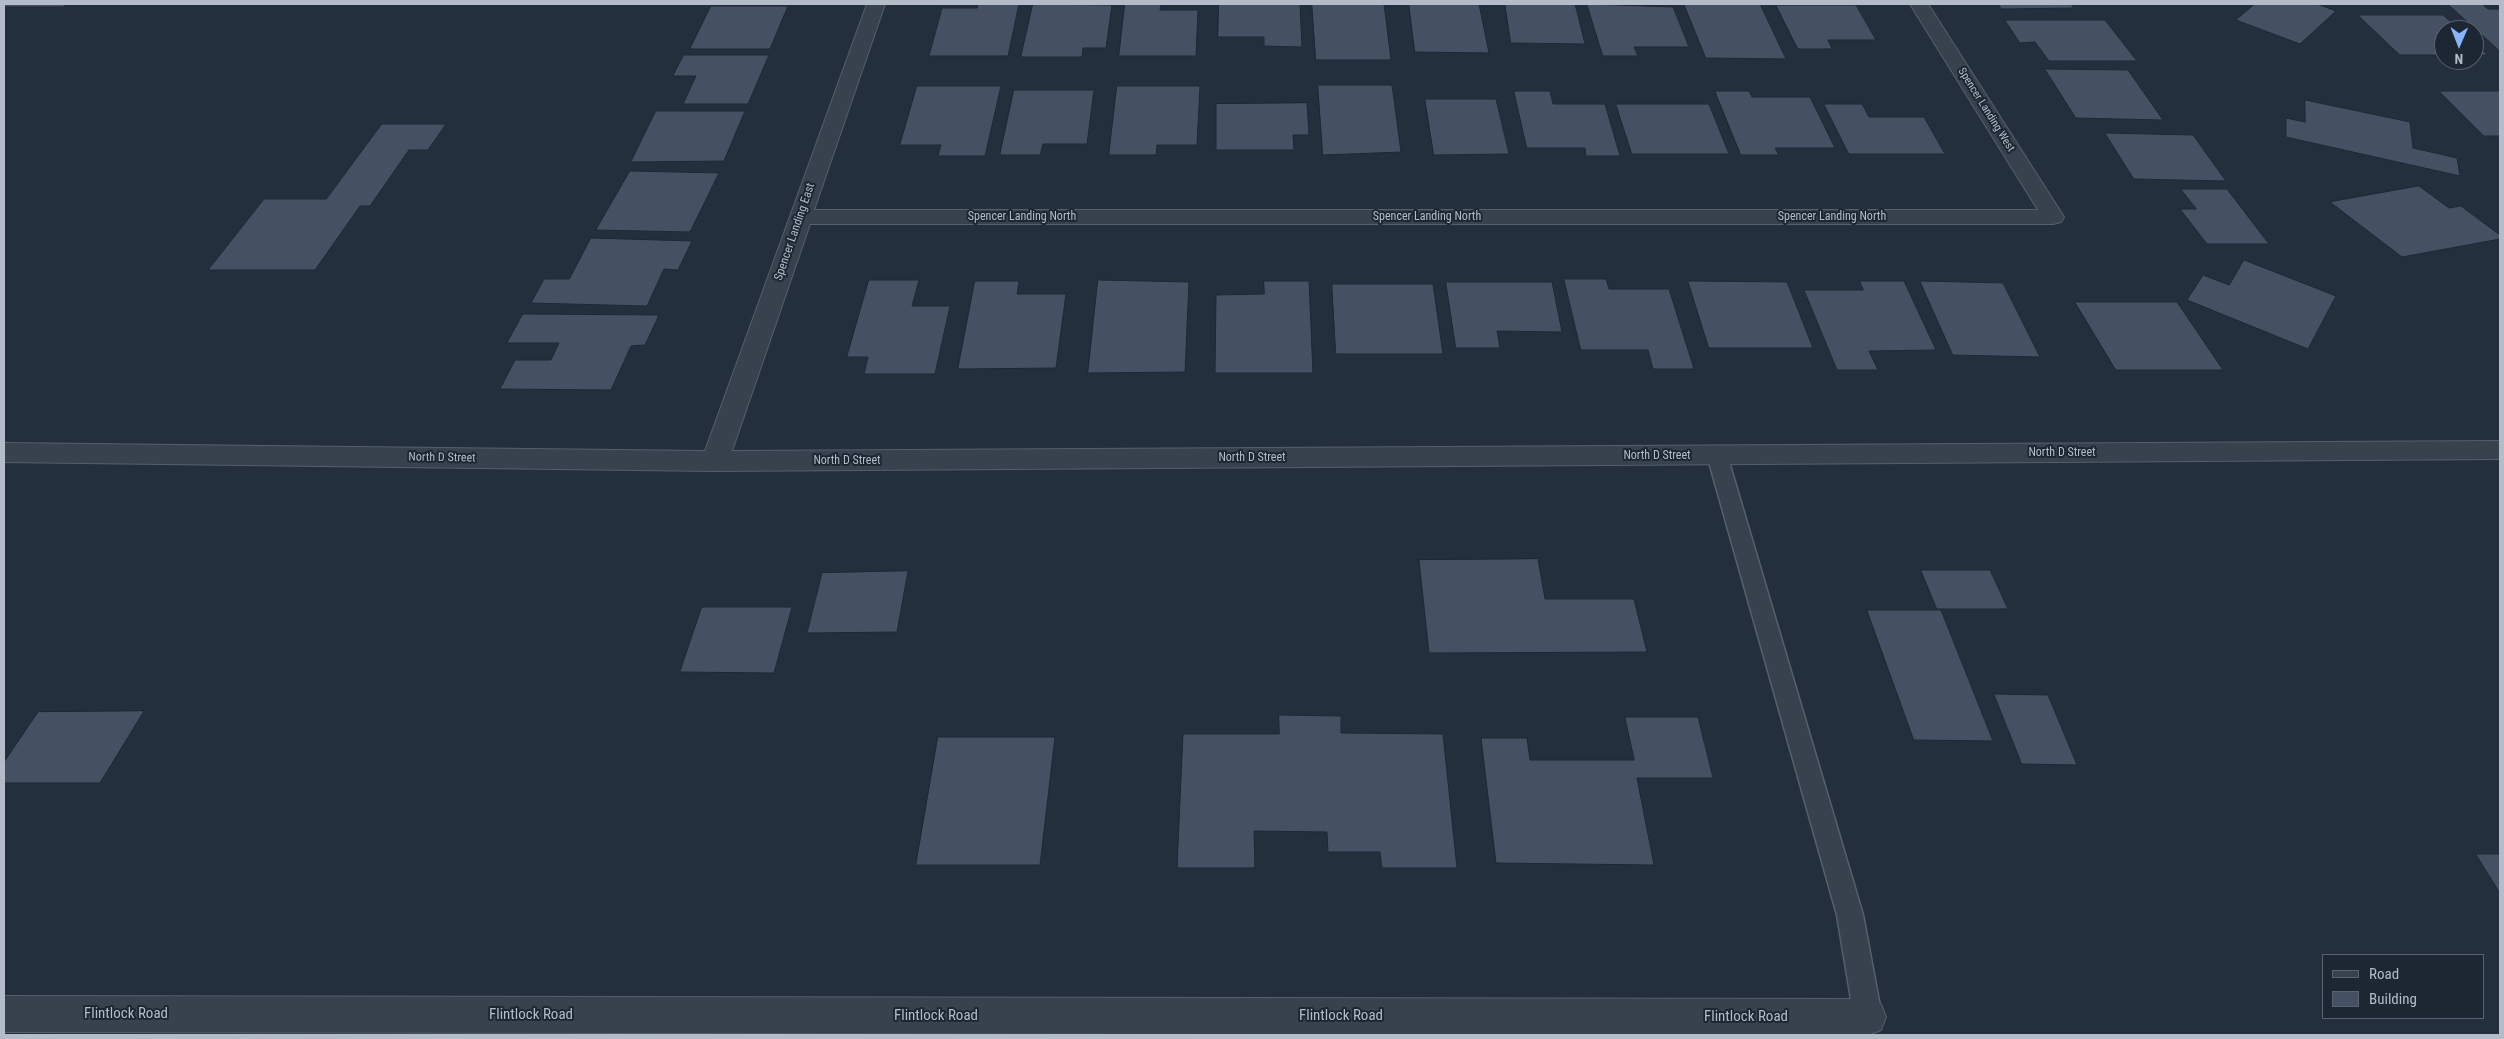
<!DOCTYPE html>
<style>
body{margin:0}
#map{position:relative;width:2504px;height:1039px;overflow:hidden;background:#242f3e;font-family:"Roboto Condensed",sans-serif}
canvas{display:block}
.frame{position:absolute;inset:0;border:5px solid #b4bcc9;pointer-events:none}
.legend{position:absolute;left:2322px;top:954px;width:162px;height:65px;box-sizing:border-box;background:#1d2633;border:1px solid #59626f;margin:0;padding:6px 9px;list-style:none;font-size:15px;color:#b4bcc9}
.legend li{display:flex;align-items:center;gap:10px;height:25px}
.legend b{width:25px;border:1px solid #59626f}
.north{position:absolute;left:2434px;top:20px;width:50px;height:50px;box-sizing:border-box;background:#1d2633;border:1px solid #59626f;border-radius:50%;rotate:181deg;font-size:14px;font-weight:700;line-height:20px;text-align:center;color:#b4bcc9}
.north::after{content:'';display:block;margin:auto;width:18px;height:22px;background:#8ab4f8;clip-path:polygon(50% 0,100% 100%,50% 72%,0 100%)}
</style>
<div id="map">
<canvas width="2504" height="1039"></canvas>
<div class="frame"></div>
<ul class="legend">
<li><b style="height:6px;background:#38414e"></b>Road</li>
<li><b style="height:14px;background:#455162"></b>Building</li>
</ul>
<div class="north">N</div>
</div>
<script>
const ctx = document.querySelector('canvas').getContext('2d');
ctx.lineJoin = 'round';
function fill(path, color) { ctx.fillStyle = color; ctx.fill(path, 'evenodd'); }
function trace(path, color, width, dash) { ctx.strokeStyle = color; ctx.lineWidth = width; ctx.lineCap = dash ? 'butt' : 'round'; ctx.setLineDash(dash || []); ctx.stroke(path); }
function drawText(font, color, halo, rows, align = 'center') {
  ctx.font = font + ' "Roboto Condensed",sans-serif'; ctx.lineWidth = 4; ctx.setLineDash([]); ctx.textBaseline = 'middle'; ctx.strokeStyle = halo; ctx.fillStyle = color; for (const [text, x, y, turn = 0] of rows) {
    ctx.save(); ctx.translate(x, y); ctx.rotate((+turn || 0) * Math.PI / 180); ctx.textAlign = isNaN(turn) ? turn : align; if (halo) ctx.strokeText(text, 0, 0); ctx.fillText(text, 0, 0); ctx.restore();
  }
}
const building = new Path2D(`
 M4,4H67L63,7H4Z
 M978,4H1019L1008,56H929L942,8H977Z
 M1033,4L1112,5L1106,48H1083L1082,57H1021Z
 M1125,4H1161L1160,10H1198L1196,56H1119Z
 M1219,4H1300L1302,47L1264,46V37H1218Z
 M1312,4H1384L1391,60H1316Z
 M1409,4H1479L1489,53L1415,52Z
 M1505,4H1575L1585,44L1511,43Z
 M1587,4L1673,7L1689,47H1634L1638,56H1603Z
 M1684,4H1760L1786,59L1706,58Z
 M1998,4H2071L2074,8L2002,9Z
 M2255,4H2317L2336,11L2300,44L2236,20Z
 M2448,4H2482L2488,9H2500V51Z
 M1776,5H1856L1876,40H1828L1832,49H1798Z
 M711,6H788L770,49H690Z
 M2358,15H2443L2460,30H2444V55H2400Z
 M2005,20H2105L2137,61H2049L2035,42L2020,43Z
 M2474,43L2488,55H2474Z
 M684,55H769L748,104H683L696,76H673Z
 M2045,69L2128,70L2163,120L2076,118Z
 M1318,85H1392L1401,152L1323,155Z
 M917,86H1001L985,156H938L941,145H900Z
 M1117,86H1200L1197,145H1157L1156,155H1109Z
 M1014,90H1094L1087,144H1043L1040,155H1000Z
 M1514,91H1550L1553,104H1605L1620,156H1586L1585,148H1527Z
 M1715,91H1749L1752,97H1810L1835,148H1775L1779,155H1741Z
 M2439,91H2500V136H2484Z
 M1425,99H1496L1509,154L1434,155Z
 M2305,100L2410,122L2413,148L2457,158L2460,176L2286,137V118L2305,122Z
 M1307,103L1309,135H1293L1294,150H1216V104Z
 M1616,104H1709L1729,154H1632Z
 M1824,104H1862L1869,117H1924L1945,154H1849Z
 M656,111H745L724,161L631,162Z
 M382,124H446L428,150H409L370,206H360L315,270H208L264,199H326Z
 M2105,133L2193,135L2226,181L2134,179Z
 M630,171L719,173L690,232L596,230Z
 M2419,186L2449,208L2461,206L2500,235V239L2402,257L2330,202Z
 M2181,189H2227L2269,244H2207L2180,209H2196Z
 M591,238L692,241L678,270L664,269L647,306L531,303L544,279H569Z
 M2244,260L2336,296L2308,349L2187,300L2203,275L2229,285Z
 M1564,279H1606L1609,289H1669L1694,369H1653L1648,350H1581Z
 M869,280H919L912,306H950L935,374H864L868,357H847Z
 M1098,280L1189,282L1185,372L1088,373Z
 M975,281H1019L1017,294H1066L1056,368L958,369Z
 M1264,281H1309L1313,373H1215L1216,295L1264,294Z
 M1688,281L1787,282L1813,348H1709Z
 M1860,281H1904L1936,350L1869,351L1878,370H1837L1804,290H1863Z
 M1920,281L2003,283L2040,357L1953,355Z
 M1446,282H1552L1562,332L1497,331L1500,348H1456Z
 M1332,284H1433L1443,354H1336Z
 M2075,302H2177L2223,370H2116Z
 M523,314L659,315L645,345L631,346L611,390L500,389L515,360H551L559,343H507Z
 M1538,559L1545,599H1634L1647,652L1429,653L1419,560Z
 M1921,570H1990L2008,609H1937Z
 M908,571L897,632L807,633L822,573Z
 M702,607H792L774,673L680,672Z
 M1867,610H1941L1993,741L1914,740Z
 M1994,694L2048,695L2077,765L2022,764Z
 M144,711L100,783H4V762L38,712Z
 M1279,715L1341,716V733L1443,734L1457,868H1382L1380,852H1328L1327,832L1254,831L1255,868H1177L1183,734H1279Z
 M1625,717H1698L1713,778H1637L1654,865L1496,863L1481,738H1527L1530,760H1634Z
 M938,737H1055L1040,865H916Z
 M2476,854H2500V893Z`);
fill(building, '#455162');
trace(building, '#1f2835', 1);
const lane = new Path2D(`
 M1717,448L1724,450L1727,455L1863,915L1882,1017L1878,1027L1868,1031L1858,1027L1854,1017L1837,915L1707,455L1710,450Z`);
const street = new Path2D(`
 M867,4H885L814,210H2038L1910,4H1928L2064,217L2061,222L2053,224H810L732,451L2500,441V459L715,471L4,462V443L705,451Z
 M4,996L1868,999L1881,1004L1886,1017L1881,1030L1868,1035L4,1032Z`);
trace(lane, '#565f6c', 3);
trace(street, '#565f6c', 2);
fill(lane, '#38414e');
fill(street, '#38414e');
drawText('11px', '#b4bcc9', '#1d2633', [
 ["Spencer Landing West",1986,110,58]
]);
drawText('12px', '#b4bcc9', '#1d2633', [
 ["Spencer Landing North",1022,217],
 ["Spencer Landing North",1427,217],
 ["Spencer Landing North",1832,217],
 ["Spencer Landing East",795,232,-71],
 ["North D Street",2062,453],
 ["North D Street",1657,456],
 ["North D Street",442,458,1],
 ["North D Street",1252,458],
 ["North D Street",847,461]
]);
drawText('15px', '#b4bcc9', '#1d2633', [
 ["Flintlock Road",126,1014],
 ["Flintlock Road",531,1015],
 ["Flintlock Road",936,1016],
 ["Flintlock Road",1341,1016],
 ["Flintlock Road",1746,1017]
]);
</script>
